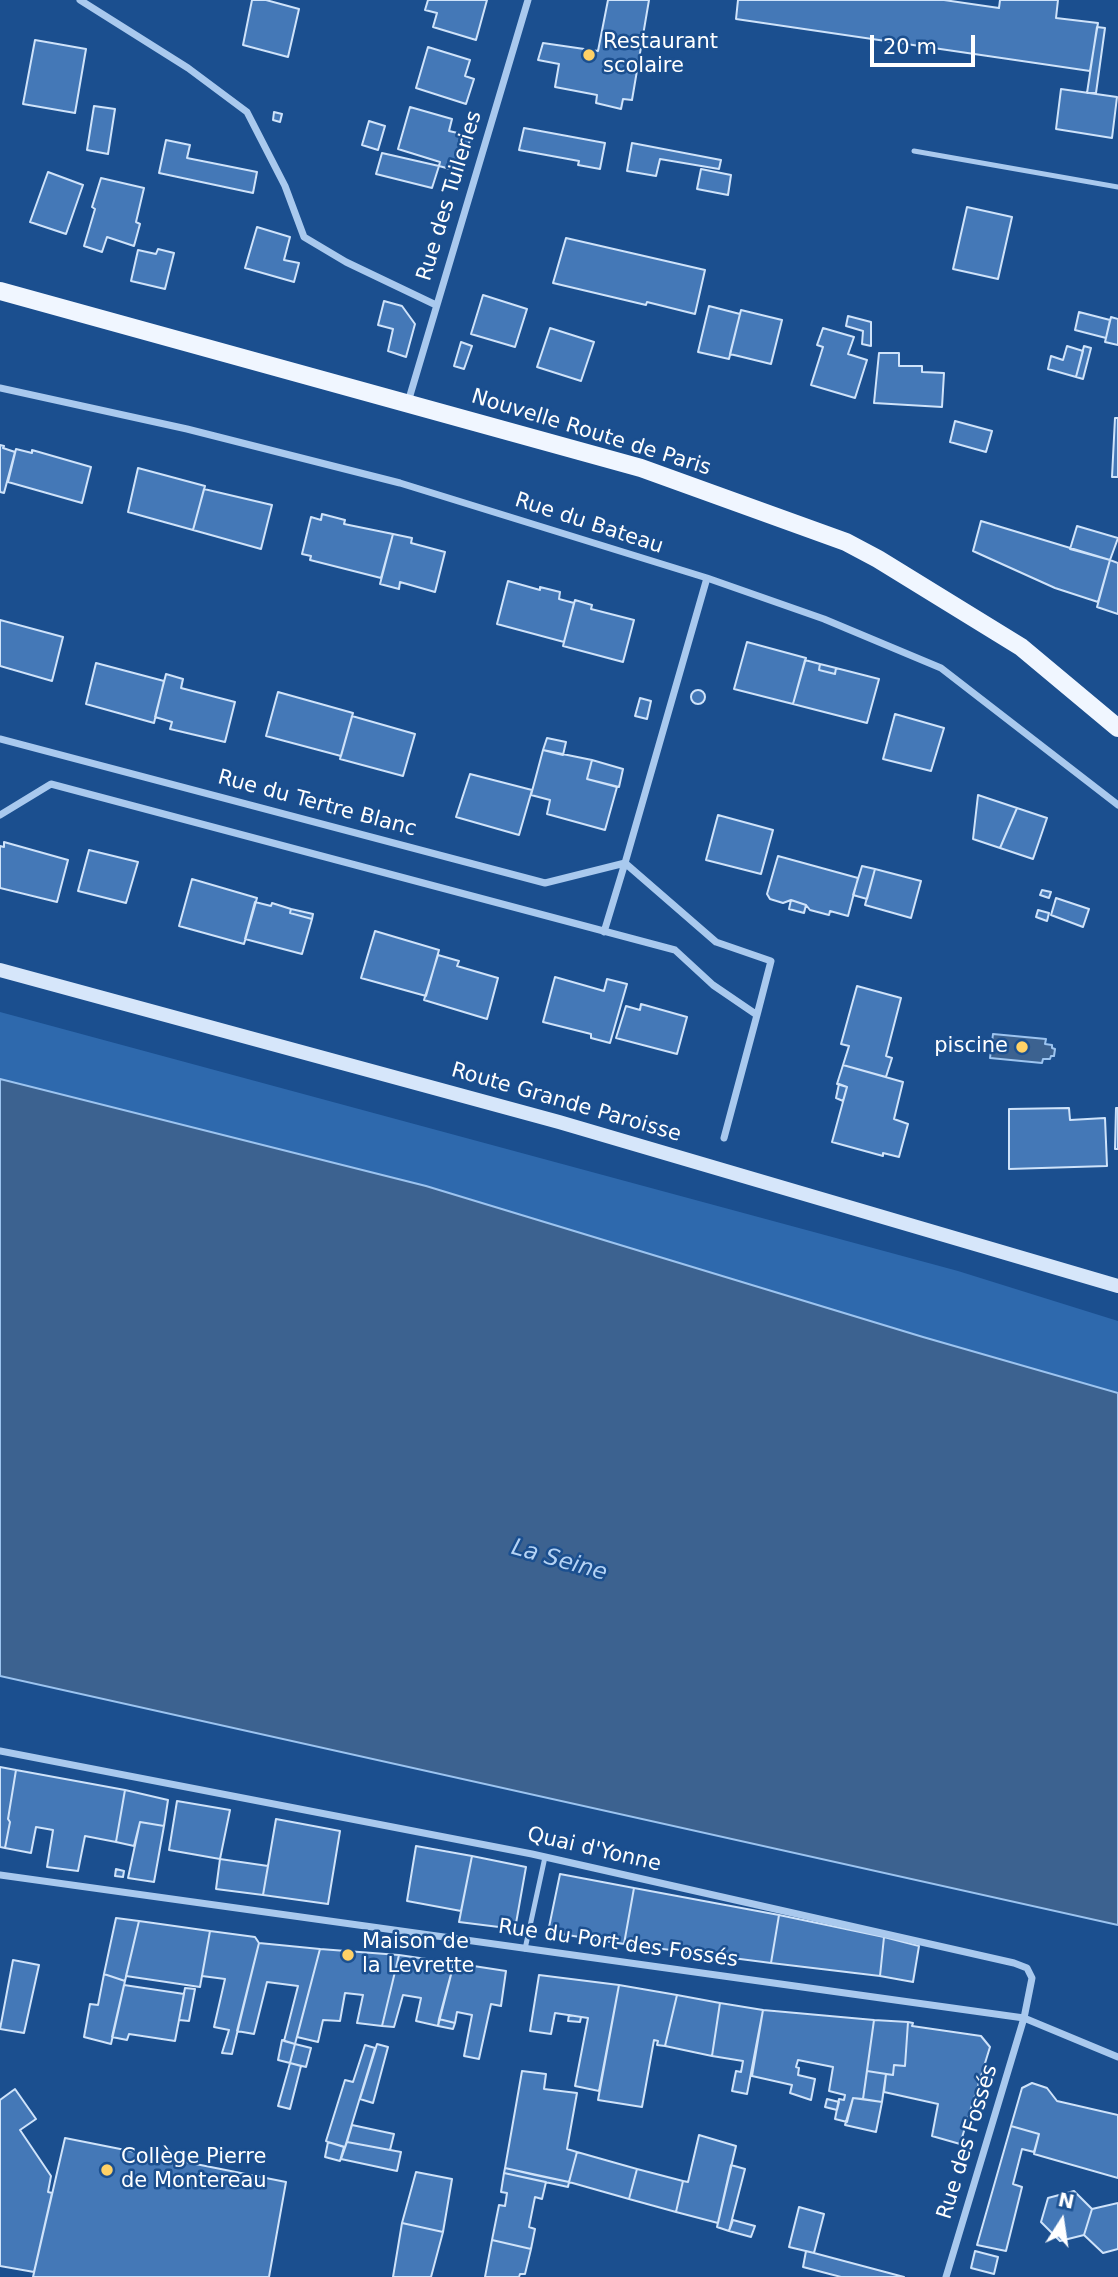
<!DOCTYPE html>
<meta charset="utf-8">
<style>
body{margin:0}
#map{position:relative;width:1118px;height:2277px;overflow:hidden;background:#1b4f8f;font-family:"DejaVu Sans",sans-serif}
canvas{display:block}
.north{position:absolute;left:1027px;top:2186px;width:70px;height:70px;-webkit-text-stroke:5px #1b4f8f;paint-order:stroke;rotate:12deg;font-size:19px;font-weight:700;line-height:28px;text-align:center;color:#fff}
.north::after{content:'';display:block;margin:auto;width:24px;height:32px;background:#fff;clip-path:polygon(50% 0,100% 100%,50% 72%,0 100%)}
.scale{position:absolute;left:870px;top:35px;width:105px;height:32px;box-sizing:border-box;border:4px solid #fff;border-top:0;padding-left:9px;font-size:21px;line-height:24px;white-space:nowrap;color:#fff;-webkit-text-stroke:5px #1b4f8f;paint-order:stroke}
</style>
<div id="map">
<canvas width="1118" height="2277"></canvas>
<div class="north">N</div>
<div class="scale">20 m</div>
</div>
<script>
const ctx = document.querySelector('canvas').getContext('2d');
ctx.lineJoin = 'round';
function fill(path, color) { ctx.fillStyle = color; ctx.fill(path, 'evenodd'); }
function trace(path, color, width, dash) { ctx.strokeStyle = color; ctx.lineWidth = width; ctx.lineCap = dash ? 'butt' : 'round'; ctx.setLineDash(dash || []); ctx.stroke(path); }
function drawText(font, color, halo, rows, align = 'center') {
  ctx.font = font + ' "DejaVu Sans",sans-serif'; ctx.lineWidth = 5; ctx.setLineDash([]); ctx.textBaseline = 'middle'; ctx.strokeStyle = halo; ctx.fillStyle = color; for (const [text, x, y, turn = 0] of rows) {
    ctx.save(); ctx.translate(x, y); ctx.rotate((+turn || 0) * Math.PI / 180); ctx.textAlign = isNaN(turn) ? turn : align; if (halo) ctx.strokeText(text, 0, 0); ctx.fillText(text, 0, 0); ctx.restore();
  }
}
fill(new Path2D(`
 M0,1012L958,1271L1118,1321V1406L0,1097Z`), '#2e69ad');
const water = new Path2D(`
 M993,1034L1046,1039L1045,1044L1052,1045V1048L1055,1049L1054,1056H1051L1050,1059H1043L1042,1063L990,1058Z
 M0,1079L426,1186L923,1337L1118,1393V1925L0,1676Z`);
fill(water, '#3c6290');
trace(water, '#9cc4f0', 2);
const building = new Path2D(`
 M252,0H266L299,9L288,57L243,45Z
 M428,0H487L476,40L433,27L437,13L425,10Z
 M608,0H649L632,100L623,99L621,109L596,103L597,95L555,87L559,64L538,60L543,43L598,51Z
 M738,0H944L999,8L1000,0H1058L1056,18L1098,23L1090,71L736,19Z
 M1097,27L1105,28L1096,93H1087Z
 M35,40L86,49L75,113L23,104Z
 M428,47L470,60L465,76L474,79L466,104L416,88Z
 M1061,89L1117,97L1112,138L1056,129Z
 M94,106L115,109L108,154L87,150Z
 M410,107L452,119L449,131L471,136L461,172L439,166L440,162L398,149Z
 M274,112L282,114L280,122L273,120Z
 M369,121L385,126L378,150L362,145Z
 M524,128L605,143L600,169L578,165L579,161L519,150Z
 M166,140L190,145L187,158L257,172L253,193L159,173Z
 M632,143L721,160L719,169L660,159L656,176L627,171Z
 M382,153L439,166L432,188L376,174Z
 M701,169L731,175L728,195L697,189Z
 M48,172L83,185L66,234L30,222Z
 M101,178L144,188L136,222L140,224L134,246L107,237L102,252L84,246L95,209L92,207Z
 M967,207L1012,217L998,279L953,269Z
 M257,227L290,237L284,260L299,263L294,282L245,268Z
 M566,238L705,270L695,314L647,302L646,305L553,283Z
 M158,249L174,253L165,289L131,281L138,250L156,254Z
 M483,295L527,309L515,347L471,334Z
 M384,301L402,306L415,324L406,357L388,351L393,329L378,325Z
 M709,306L740,314L729,359L698,352Z
 M741,310L782,320L771,364L730,354Z
 M1079,312L1110,320L1106,338L1075,330Z
 M848,316L871,322V346L862,344L863,331L846,326Z
 M1111,317L1118,319V345L1105,342Z
 M550,328L594,342L581,381L537,367Z
 M823,328L854,337L848,354L867,360L855,398L811,385L823,347L817,345Z
 M461,342L472,346L464,369L454,366Z
 M1067,346L1083,351L1076,377L1048,369L1051,356L1063,360Z
 M1084,346L1091,348L1083,379L1076,377Z
 M879,353H899V366H922V372L944,373L942,407L874,403Z
 M1115,418H1118V477H1112Z
 M955,421L992,431L986,452L950,442Z
 M0,445L4,446L3,448L15,452L4,493L0,492Z
 M16,449L32,453V450L91,467L82,503L8,482Z
 M138,468L205,486L193,530L128,512Z
 M204,489L272,505L261,549L193,530Z
 M322,514L345,520L344,524L393,534L381,578L310,560L311,556L302,554L311,517L321,520Z
 M981,521L1110,560L1098,602L1055,588L973,551Z
 M1077,526L1118,538L1110,560L1070,549Z
 M393,534L412,538L411,543L445,552L435,592L400,582L399,589L380,584Z
 M1110,560L1118,563V614L1097,607Z
 M508,581L540,590V587L560,592L559,599L574,603L564,642L497,624Z
 M575,600L592,605L591,609L634,620L623,662L563,646Z
 M0,620L63,637L52,681L0,666Z
 M747,642L806,658L793,704L734,689Z
 M805,660L820,664L819,670L835,674L836,668L879,679L867,723L793,704Z
 M96,663L164,681L154,723L86,704Z
 M820,664L836,668L835,674L819,670Z
 M166,674L183,679L181,688L235,702L225,742L170,729L172,722L155,717Z
 M691 697a7 7 0 1 1 14 0a7 7 0 1 1-14 0Z
 M278,692L353,713L341,756L266,736Z
 M640,698L651,701L647,719L635,716Z
 M895,714L944,728L931,771L883,759Z
 M352,716L415,734L403,776L340,759Z
 M547,738L566,742L563,755L543,750Z
 M543,750L592,760L587,779L617,787L605,830L547,814L550,800L531,795Z
 M592,760L623,769L619,787L587,779Z
 M470,774L532,790L519,835L456,817Z
 M978,795L1017,808L1000,848L973,839Z
 M1017,808L1047,818L1033,859L1000,848Z
 M718,815L773,830L761,874L706,860Z
 M4,842L68,860L57,902L0,888V846L4,847Z
 M89,850L138,862L126,903L78,891Z
 M778,856L858,878L848,916L830,911L829,915L810,910L806,905L791,900L783,903L770,899L767,894Z
 M862,866L875,869L867,899L853,895Z
 M875,869L921,881L911,918L865,905Z
 M192,879L257,898L244,944L179,926Z
 M1042,890L1051,892L1049,898L1040,895Z
 M1056,898L1089,909L1083,927L1051,915Z
 M791,900L806,905L804,913L789,909Z
 M255,902L271,906L272,903L291,909L290,913L312,919L302,954L245,939Z
 M291,909L313,914L312,919L290,913Z
 M1038,910L1049,913L1047,921L1036,917Z
 M375,931L439,950L426,996L361,978Z
 M438,955L459,961L457,966L498,978L487,1019L424,1000Z
 M555,977L604,991L607,979L627,984L610,1043L591,1038V1034L543,1022Z
 M857,986L901,998L886,1056L892,1058L886,1077L843,1065L849,1046L841,1044Z
 M641,1004L687,1017L677,1054L616,1038L626,1006L640,1010Z
 M843,1065L903,1082L894,1119L908,1124L899,1157L883,1153V1156L832,1142L847,1087L837,1084Z
 M839,1084L847,1087L843,1101L836,1098Z
 M1069,1108L1070,1120L1105,1118L1107,1166L1009,1169V1109Z
 M1116,1108H1118V1149H1115Z
 M0,1767L16,1770L8,1819L10,1822L5,1848L0,1847Z
 M16,1770L125,1790L116,1842L85,1836L78,1871L47,1867L53,1830L36,1827L31,1853L5,1848L10,1822L8,1819Z
 M125,1790L168,1800L164,1826L140,1822L134,1846L116,1842Z
 M177,1801L230,1810L220,1859L169,1850Z
 M276,1819L340,1831L328,1904L263,1895Z
 M140,1822L164,1826L154,1882L128,1878Z
 M416,1846L472,1856L461,1911L407,1901Z
 M472,1856L526,1867L515,1929L459,1922Z
 M220,1859L268,1866L263,1895L216,1889Z
 M116,1869L124,1871L123,1877L115,1876Z
 M560,1874L634,1888L624,1944L548,1932Z
 M634,1888L779,1915L771,1963L624,1944Z
 M779,1915L884,1937L880,1976L771,1963Z
 M116,1918L139,1921L125,1981L104,1974Z
 M139,1921L210,1931L200,1987L126,1976Z
 M210,1931L255,1937L259,1943L232,2054L222,2053L229,2030L214,2027L225,1979L202,1976Z
 M884,1937L919,1946L913,1982L880,1976Z
 M259,1943L320,1949L295,2044L284,2041L298,1986L267,1982L254,2034L237,2031Z
 M320,1949L399,1955L382,2026L357,2023L363,1995L345,1993L340,2021L323,2020L318,2042L297,2037Z
 M399,1955L454,1963L438,2026L416,2021L421,1998L403,1995L394,2027L382,2026Z
 M13,1960L39,1965L24,2033L0,2029Z
 M454,1963L506,1971L501,2006L491,2004L479,2059L464,2056L472,2015L457,2012L455,2023L439,2019Z
 M104,1974L125,1981L111,2044L84,2037L90,2004L98,2005Z
 M539,1975L619,1985L599,2091L575,2086L588,2018L555,2013L551,2034L530,2031Z
 M124,1985L184,1994L175,2041L129,2034L127,2040L112,2037Z
 M619,1985L677,1995L665,2046L657,2045L658,2041L654,2040L642,2107L598,2100Z
 M185,1988L195,1989L189,2021L179,2020Z
 M677,1995L720,2003L712,2056L665,2046Z
 M720,2003L763,2010L747,2094L732,2091L736,2071L741,2072L743,2061L712,2056Z
 M763,2010L874,2020L863,2099L853,2098L847,2122L835,2119L839,2099L844,2100L845,2095L829,2091L833,2067L798,2060L796,2067L799,2068L798,2075L815,2079L811,2100L790,2093L792,2085L752,2076Z
 M569,2015L581,2017L580,2022L568,2021Z
 M439,2019L455,2023L453,2029L438,2026Z
 M874,2020L908,2022L905,2066L894,2065L893,2075L867,2071Z
 M908,2022L913,2023L912,2026L981,2036L990,2047L960,2144L932,2136L938,2104L884,2092L886,2074L893,2075L894,2065L905,2066Z
 M282,2040L295,2044L290,2063L278,2060Z
 M295,2044L311,2048L306,2067L290,2063Z
 M377,2044L388,2047L373,2103L360,2099Z
 M365,2045L375,2048L345,2147L328,2142L326,2141L345,2080L353,2082Z
 M290,2063L301,2066L290,2109L278,2106Z
 M522,2071L546,2074L544,2089L577,2093L567,2149L577,2152L569,2182L505,2168Z
 M867,2071L886,2074L882,2102L863,2099Z
 M1032,2083L1047,2088L1057,2101L1118,2115V2178L1034,2154L1039,2134L1011,2126L1022,2088Z
 M15,2089L36,2119L20,2130L51,2176L48,2192L52,2193L34,2272L0,2266V2100Z
 M853,2098L882,2102L876,2132L845,2125Z
 M827,2099L839,2102L837,2110L825,2107Z
 M352,2125L394,2134L390,2150L347,2142Z
 M1011,2126L1039,2134L1034,2152L1022,2149L1013,2184L1022,2187L1006,2251L977,2245Z
 M699,2135L736,2146L718,2223L676,2212L683,2181L688,2182Z
 M65,2138L286,2182L269,2277H33Z
 M328,2142L344,2147L340,2161L325,2157Z
 M347,2142L401,2152L397,2171L341,2159Z
 M577,2152L637,2169L629,2199L569,2182Z
 M731,2165L745,2169L729,2231L717,2227Z
 M505,2168L535,2175L569,2182L568,2187L504,2173Z
 M637,2169L683,2181L676,2212L629,2199Z
 M416,2172L452,2179L443,2232L402,2223Z
 M504,2173L546,2182L542,2199L535,2197L529,2227L535,2229L531,2249L492,2240L499,2205L505,2206L507,2193L501,2192Z
 M1074,2191L1092,2209L1084,2235L1060,2241L1041,2222L1048,2198Z
 M1118,2203V2249L1103,2253L1084,2235L1092,2209Z
 M799,2207L824,2214L814,2253L789,2247Z
 M733,2220L755,2226L751,2237L729,2231Z
 M402,2223L443,2232L431,2277H393Z
 M492,2240L531,2249L525,2274H520L519,2277H485Z
 M806,2251L814,2253L904,2277H841L803,2267Z
 M975,2251L998,2257L994,2274L971,2268Z`);
fill(building, '#4478b7');
trace(building, '#cfe3fa', 2);
trace(new Path2D(`
 M914,151L1118,187
 M525,1949L545,1857`), '#a9c9ee', 5);
trace(new Path2D(`
 M80,0L188,68L247,112L285,186L304,237L346,262L436,305
 M0,388L187,429L400,483L707,578L824,619L941,668L1118,805
 M408,402L528,0
 M0,739L545,883L625,863
 M0,815L51,784L675,950L713,985L757,1015L771,961L716,942L625,863
 M604,932L625,863L707,578
 M724,1138L757,1015
 M0,1751L532,1854L1014,1963L1027,1968L1032,1978L1024,2018L946,2277
 M0,1875L1024,2018L1118,2057`), '#a9c9ee', 7);
trace(new Path2D(`
 M0,970L559,1122L1118,1286`), '#d6e6fa', 14);
trace(new Path2D(`
 M0,291L641,468L846,542L878,559L1021,647L1118,728`), '#f0f6ff', 18);
for (const [x, y, r, color] of [
 [589,55,7,"#ffd166"],
 [1022,1047,7,"#ffd166"],
 [348,1955,7,"#ffd166"],
 [107,2170,7,"#ffd166"]
]) { const dot = new Path2D(); dot.arc(x, y, r, 0, 2 * Math.PI); ctx.fillStyle = color; ctx.fill(dot); trace(dot, '#1b4f8f', 2.5); }
drawText('21px', '#fff', '#1b4f8f', [
 ["Restaurant",603,43],
 ["scolaire",603,67],
 ["piscine",1008,1047,"right"],
 ["Maison de",362,1943],
 ["la Levrette",362,1967],
 ["Collège Pierre",121,2158],
 ["de Montereau",121,2182]
], 'left');
drawText('21px', '#fff', '#1b4f8f', [
 ["Rue des Tuileries",450,196,-73],
 ["Nouvelle Route de Paris",591,433,17],
 ["Rue du Bateau",589,524,18],
 ["Rue du Tertre Blanc",317,804,15],
 ["Route Grande Paroisse",566,1103,16],
 ["Quai d'Yonne",594,1850,13],
 ["Rue du Port des Fossés",618,1944,8],
 ["Rue des Fossés",968,2142,-73]
]);
drawText('italic 23px', '#b5d3f5', '#1b4f8f', [
 ["La Seine",559,1561,16]
]);
</script>
